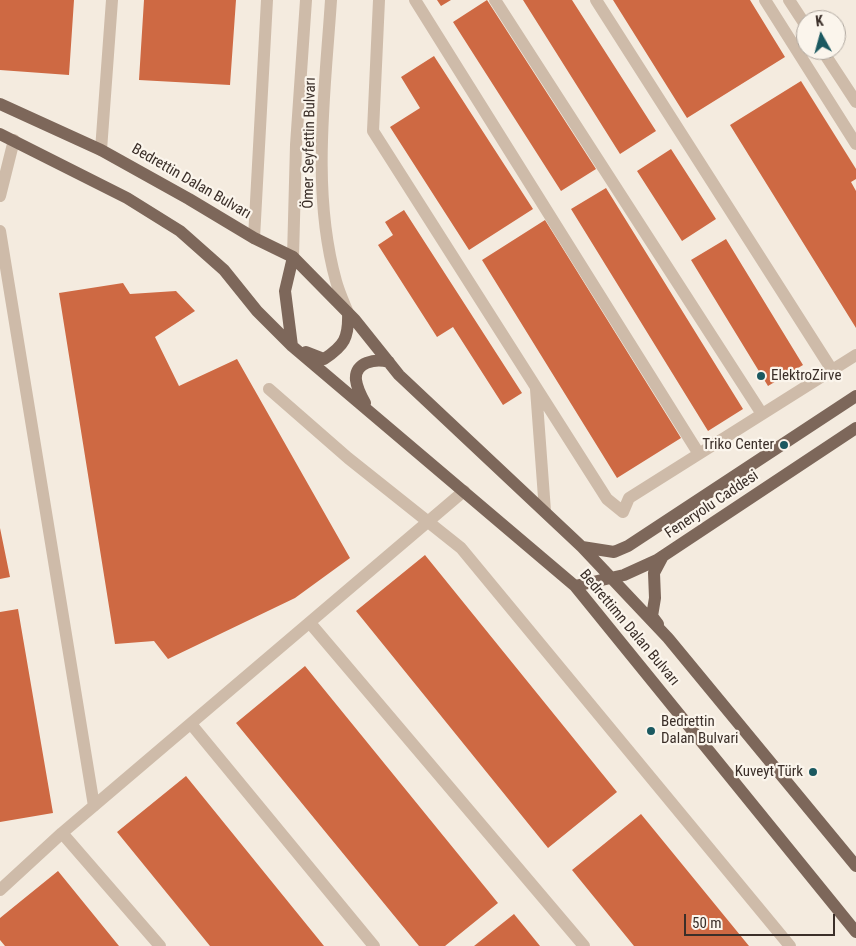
<!DOCTYPE html>
<meta charset="utf-8">
<style>
body{margin:0}
#map{position:relative;width:856px;height:946px;overflow:hidden;background:#f4ebdf;font-family:"Roboto Condensed",sans-serif}
canvas{display:block}
.north{position:absolute;left:796px;top:10px;width:50px;height:50px;box-sizing:border-box;background:#fbf5ec;border:1px solid #aea69e;border-radius:50%;rotate:353deg;font-size:14px;font-weight:700;line-height:20px;text-align:center;color:#3b2f29}
.north::after{content:'';display:block;margin:auto;width:18px;height:22px;background:#1b5960;clip-path:polygon(50% 0,100% 100%,50% 72%,0 100%)}
.scale{position:absolute;left:684px;top:914px;width:151px;height:22px;box-sizing:border-box;border:2px solid #3b2f29;border-top:0;padding-left:6px;font-size:15px;line-height:18px;white-space:nowrap;color:#3b2f29;-webkit-text-stroke:4px #fbf5ec;paint-order:stroke}
</style>
<div id="map">
<canvas width="856" height="946"></canvas>
<div class="north">K</div>
<div class="scale">50 m</div>
</div>
<script>
const ctx = document.querySelector('canvas').getContext('2d');
ctx.lineJoin = 'round';
function fill(path, color) { ctx.fillStyle = color; ctx.fill(path, 'evenodd'); }
function trace(path, color, width, dash) { ctx.strokeStyle = color; ctx.lineWidth = width; ctx.lineCap = dash ? 'butt' : 'round'; ctx.setLineDash(dash || []); ctx.stroke(path); }
function drawText(font, color, halo, rows, align = 'center') {
  ctx.font = font + ' "Roboto Condensed",sans-serif'; ctx.lineWidth = 4.5; ctx.setLineDash([]); ctx.textBaseline = 'middle'; ctx.strokeStyle = halo; ctx.fillStyle = color; for (const [text, x, y, turn = 0] of rows) {
    ctx.save(); ctx.translate(x, y); ctx.rotate((+turn || 0) * Math.PI / 180); ctx.textAlign = isNaN(turn) ? turn : align; if (halo) ctx.strokeText(text, 0, 0); ctx.fillText(text, 0, 0); ctx.restore();
  }
}
fill(new Path2D(`
 M0,0H74L69,75L0,70Z
 M144,0H236L230,85L139,80Z
 M437,0H451L441,6Z
 M487,0L596,169L561,191L453,22Z
 M523,0H572L656,131L620,154Z
 M613,0H750L785,57L687,118Z
 M434,56L533,209L469,250L390,127L420,108L401,77Z
 M801,81L856,169V179L851,182L856,191V328L730,125Z
 M671,149L716,219L682,241L637,171Z
 M606,188L743,409L708,431L571,209Z
 M404,210L522,393L503,405L453,327L437,337L378,245L393,235L385,222Z
 M545,220L681,438L617,478L482,260Z
 M726,239L803,365L768,386L691,260Z
 M123,283L130,294L176,291L195,311L155,337L179,386L237,359L350,558L295,598L168,659L154,641L115,644L59,293Z
 M0,528L10,577L0,579Z
 M425,555L617,792L548,848L356,611Z
 M18,609L53,813L0,822V612Z
 M305,666L498,903L445,946H419L236,723Z
 M186,776L324,946H210L117,832Z
 M641,814L749,946H634L572,870Z
 M58,871L119,946H5L0,940V918Z
 M514,914L540,946H474Z`), '#ce6943');
trace(new Path2D(`
 M331,0C325,92 311,191 336,281C339,292 344,303 348,313
 M379,0L373,131L607,499L623,512L629,498L856,355
 M415,0L699,454
 M495,0L762,414
 M596,0L832,370
 M765,0L856,144
 M789,0L806,26
 M822,50L856,102
 M101,150L112,0
 M0,196L14,140
 M0,231L94,806
 M254,238L267,0
 M293,257L296,145L306,0
 M269,389L348,458L461,548L790,946
 M536,389L545,511
 M310,623L584,946
 M191,724L374,946
 M62,833L160,946
 M0,890L62,833L464,491`), '#cebba9', 12);
trace(new Path2D(`
 M0,104L101,150L189,199L254,238L293,257L355,320L399,375L582,547L668,638L856,866
 M0,134L127,198L180,231L224,270L257,311L292,346L575,586L856,932
 M292,346L285,291L293,257
 M306,352L324,359C344,346 349,338 348,313
 M365,403C361,396 357,389 356,380C354,362 376,358 389,362
 M582,547L614,552L628,546L856,396
 M575,586L624,575L657,560L856,428
 M658,624L652,616L655,598L654,573L663,556`), '#7d675a', 12);
for (const [x, y, r, color] of [
 [761,376,5,"#1b5960"],
 [784,445,5,"#1b5960"],
 [651,731,5,"#1b5960"],
 [813,772,5,"#1b5960"]
]) { const dot = new Path2D(); dot.arc(x, y, r, 0, 2 * Math.PI); ctx.fillStyle = color; ctx.fill(dot); trace(dot, '#fbf5ec', 2); }
drawText('15px', '#3b2f29', '#fbf5ec', [
 ["Ömer Seyfettin Bulvarı",310,143,-89],
 ["Bedrettin Dalan Bulvarı",191,182,30],
 ["Feneryolu Caddesi",712,505,-34],
 ["Bedrettimn Dalan Bulvarı",629,628,50]
]);
drawText('15px', '#3b2f29', '#fbf5ec', [
 ["ElektroZirve",771,376],
 ["Triko Center",774,445,"right"],
 ["Bedrettin",661,722],
 ["Dalan Bulvari",661,739],
 ["Kuveyt Türk",803,772,"right"]
], 'left');
</script>
